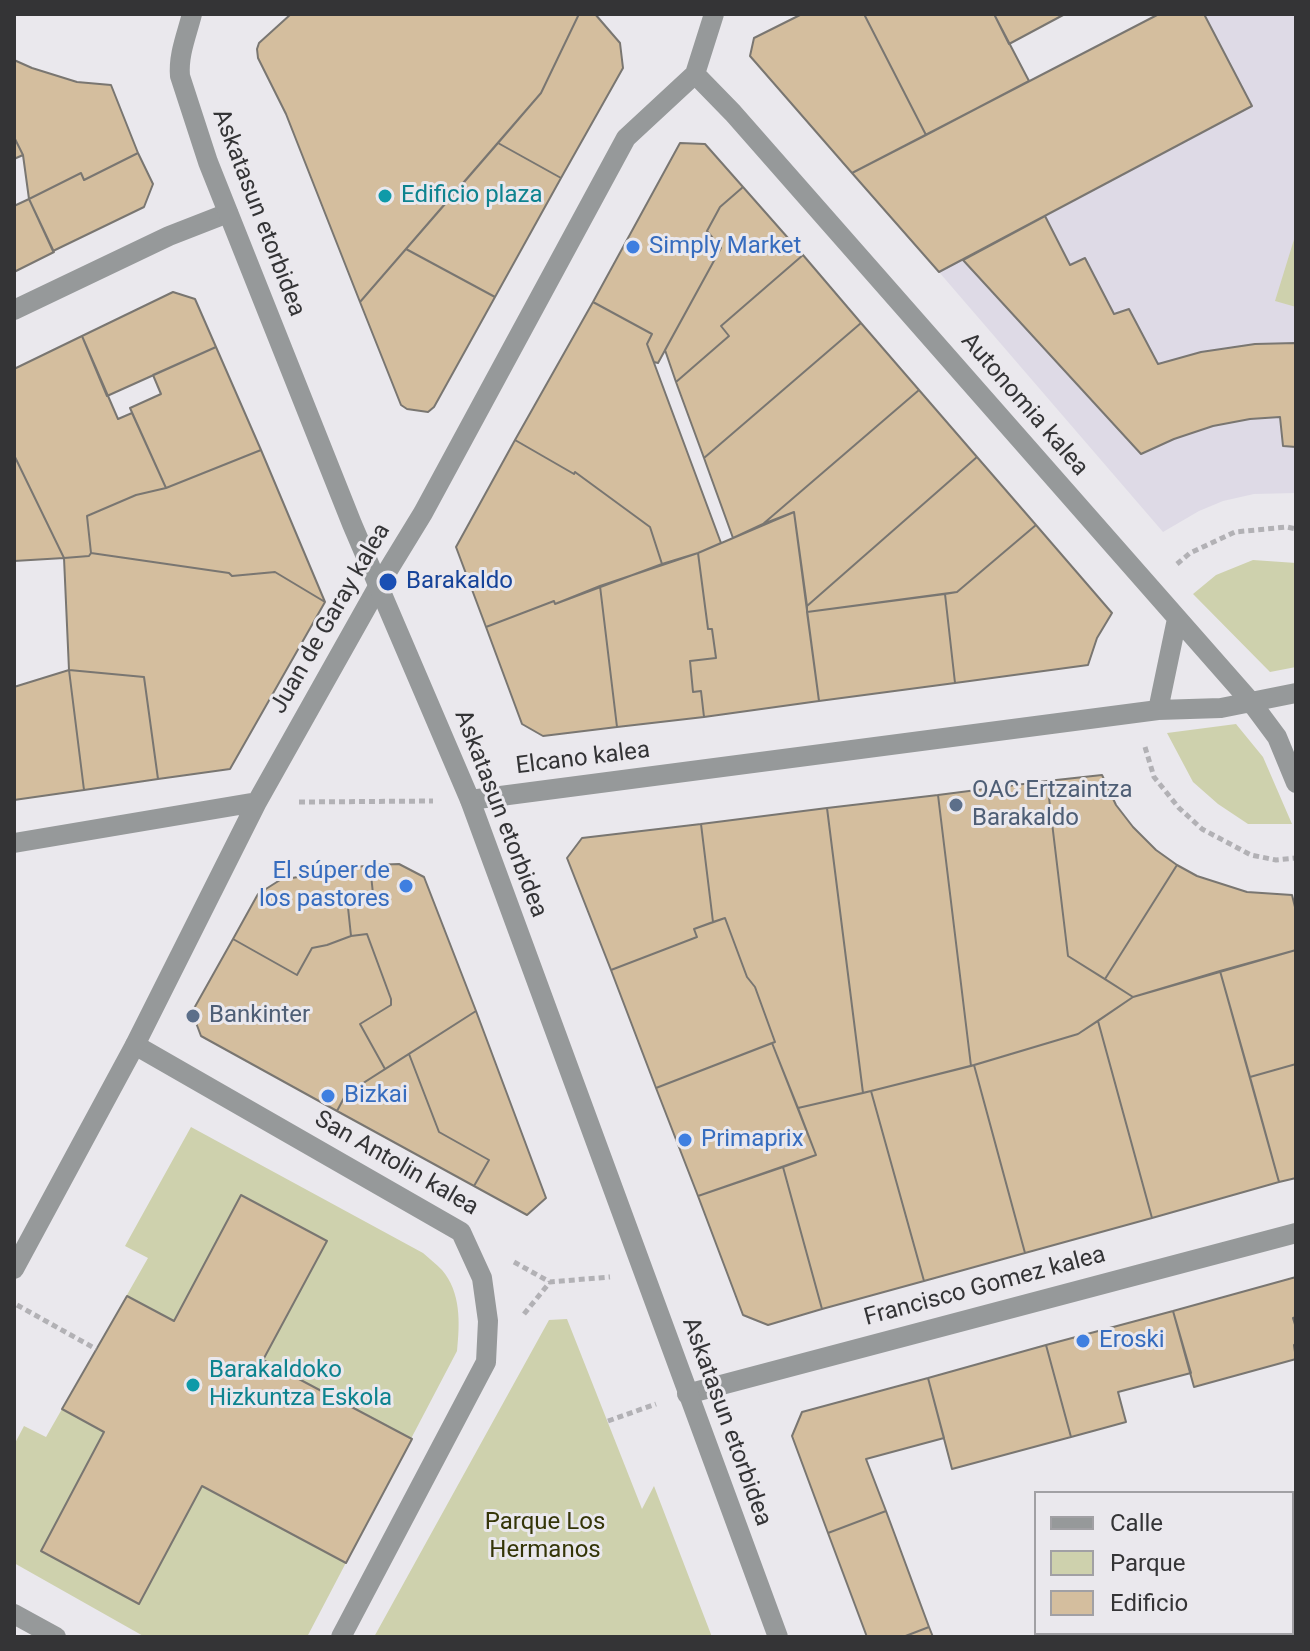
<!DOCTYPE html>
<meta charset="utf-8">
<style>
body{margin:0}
#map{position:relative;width:1310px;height:1651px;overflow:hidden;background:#eae8ed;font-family:Roboto,sans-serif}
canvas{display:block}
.frame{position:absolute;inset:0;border:16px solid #343436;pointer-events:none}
.legend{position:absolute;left:1034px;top:1491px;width:260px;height:144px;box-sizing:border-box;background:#eae8ed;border:2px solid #a1a0a4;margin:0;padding:10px 14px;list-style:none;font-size:24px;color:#343436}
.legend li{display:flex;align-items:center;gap:16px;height:40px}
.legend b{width:40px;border:2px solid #a1a0a4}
</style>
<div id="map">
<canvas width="1310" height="1651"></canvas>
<div class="frame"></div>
<ul class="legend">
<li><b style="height:10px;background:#96999a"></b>Calle</li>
<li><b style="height:22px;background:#ced1ad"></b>Parque</li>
<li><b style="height:22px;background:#d4be9e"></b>Edificio</li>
</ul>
</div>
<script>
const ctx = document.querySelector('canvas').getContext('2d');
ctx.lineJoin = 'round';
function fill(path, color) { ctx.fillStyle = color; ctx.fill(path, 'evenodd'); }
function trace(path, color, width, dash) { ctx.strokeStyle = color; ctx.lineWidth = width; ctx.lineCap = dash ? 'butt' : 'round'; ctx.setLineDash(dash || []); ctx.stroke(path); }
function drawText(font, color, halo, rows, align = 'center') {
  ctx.font = font + ' Roboto,sans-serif'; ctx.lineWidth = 6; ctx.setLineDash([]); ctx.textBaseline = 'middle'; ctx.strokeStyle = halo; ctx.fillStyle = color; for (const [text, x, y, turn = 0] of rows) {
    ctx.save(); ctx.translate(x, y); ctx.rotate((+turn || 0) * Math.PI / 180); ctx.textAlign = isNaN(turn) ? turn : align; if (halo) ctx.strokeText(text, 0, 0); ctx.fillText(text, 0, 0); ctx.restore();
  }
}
fill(new Path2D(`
 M1204,14H1296V493L1254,494L1223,501L1199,511L1163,532L939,272L1251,106Z`), '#dedae6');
fill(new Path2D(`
 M1296,233V307L1275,301Z
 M1253,560L1296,563V667L1270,672L1193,594L1216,575Z
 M1236,724L1263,757L1292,824H1248L1218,804L1193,782L1167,733Z
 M191,1127L423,1253C429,1258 436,1264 442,1270C461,1292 460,1323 457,1351L307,1637H145L14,1563V1445L24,1426L46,1437L148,1258L125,1246Z
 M567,1319L642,1509L654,1486L712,1637H374L549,1320Z`), '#ced1ad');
const building = new Path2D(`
 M291,14H579L541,93L360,302L286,114L258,58L257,49L259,43Z
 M579,14H595L620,43L623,68L561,178L498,143L541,93Z
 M802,14H864L926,135L852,173L750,56L754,38Z
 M864,14H994L1029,81L926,135Z
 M994,14H1065L1009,44Z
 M1159,14H1204L1252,106L939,272L852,173Z
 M14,60L32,68L77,82L111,85L138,153L84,180L81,173L29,199L23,155L14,137Z
 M14,137L23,155L14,159Z
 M498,143L561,178L495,297L406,249Z
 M680,143L705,144L743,187L720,207L707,231L721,248L658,363L654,362L647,344L652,334L593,302Z
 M138,153L153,184L144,207L53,251L29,199L81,173L84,180Z
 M743,187L803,255L721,326L729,336L676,382L665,350L721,248L707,231L720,207Z
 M29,199L54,252L14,272V206Z
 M1045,216L1070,265L1085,258L1114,314L1129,309L1158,364L1201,352L1255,344L1296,343V447L1283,446L1280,417L1250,419L1213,426L1174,439L1141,454L963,260Z
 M406,249L495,297L434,407L428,412L407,409L401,405L360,302Z
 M803,255L861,323L704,458L676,382L729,336L721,326Z
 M173,292L195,299L216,347L107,396L82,336Z
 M593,302L652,334L647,344L721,543L698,553L662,564L650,527L575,472L574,474L515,440Z
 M861,323L919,390L763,524L733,538L704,458Z
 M82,336L118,419L132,413L166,488L136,495L87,516L91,553L89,556L64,558L14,455V369Z
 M216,347L261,450L166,488L130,408L161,394L153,375Z
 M919,390L977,457L807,606L794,512L763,524Z
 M515,440L574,474L575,472L650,527L662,564L555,604L554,601L486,627L456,547Z
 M261,450L325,602L275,572L232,576L229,573L91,553L87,516L136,495L166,488Z
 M14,455L64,558L14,561Z
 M977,457L1036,525L957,592L807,612V606Z
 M794,512L819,701L704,717L701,691L693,692L690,661L716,658L712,629H708L698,553Z
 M1036,525L1112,613L1097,638L1088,665L955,683L945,594L957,592Z
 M91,553L229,573L232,576L275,572L325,602L230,769L158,779L144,677L69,670L64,558L89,556Z
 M698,553L708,629H712L716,658L690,661L693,692L701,691L704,717L617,727L600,586Z
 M600,586L617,727L543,736L522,724L486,627L554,601L555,604Z
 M945,594L955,683L819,701L807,612Z
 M69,670L144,677L158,779L84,790Z
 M69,670L84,790L14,800V687Z
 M1102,775L1116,805L1133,827L1156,850L1177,865L1105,979L1068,956L1047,781Z
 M1047,781L1068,956L1133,997L1078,1034L971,1066L938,795Z
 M938,795L971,1066L863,1093L827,808Z
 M827,808L863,1093L798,1108L772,1043L775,1042L755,987L747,977L725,918L713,922L701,824Z
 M701,824L713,922L694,929L697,937L611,970L567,858L582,838Z
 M399,864L424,877L476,1011L385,1069L360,1024L391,1005V999L367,934L351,936L347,898L373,894L370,865Z
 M370,865L373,894L347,898L351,936L327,945L312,948L297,975L233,939L258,894L280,880Z
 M1177,865L1197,876L1247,892L1292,895L1296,911V950L1133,997L1105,979Z
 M725,918L747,977L755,987L775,1042L656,1088L611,970L697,937L694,929Z
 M367,934L391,999V1005L360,1024L385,1069L346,1094L337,1111L201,1036L192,1012L233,939L297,975L312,948L327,945L351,936Z
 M1296,950V1064L1250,1077L1220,971Z
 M1220,971L1279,1182L1152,1218L1098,1021L1133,997Z
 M476,1011L546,1198L527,1215L474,1186L489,1160L439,1132L409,1054Z
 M1098,1021L1152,1218L1025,1253L974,1065L1078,1034Z
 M772,1043L816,1155L698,1196L656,1088Z
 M409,1054L439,1132L489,1160L474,1186L337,1111L346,1094Z
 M1296,1064V1178L1279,1182L1250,1077Z
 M974,1065L1025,1253L924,1281L871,1091Z
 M871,1091L924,1281L822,1309L783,1167L816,1155L798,1108Z
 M783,1167L822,1309L768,1325L743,1315L698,1196Z
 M241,1195L327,1241L263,1360L412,1439L346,1563L202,1486L139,1604L41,1551L104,1432L62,1409L127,1296L174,1321Z
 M1296,1277V1317L1293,1318L1296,1328V1344L1294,1345L1296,1359L1194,1387L1173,1311Z
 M1173,1311L1191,1373L1118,1392L1126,1422L1071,1437L1046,1345Z
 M1046,1345L1071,1437L952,1469L928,1378Z
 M928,1378L944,1438L866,1459L886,1511L828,1533L792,1436L802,1412Z
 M886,1511L929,1627L903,1637H867L828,1533Z
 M1296,1558V1637H1275L1273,1633H1292V1560Z
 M929,1627L933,1637H903Z`);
fill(building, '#d4be9e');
trace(building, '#797671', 2);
trace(new Path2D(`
 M1177,564L1190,553L1235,532L1287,527L1296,529
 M1145,747L1154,777L1179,808L1202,829L1251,855L1276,860L1296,858
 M299,802L433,801
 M514,1262L550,1282L610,1277
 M17,1305L96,1349
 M524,1314L550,1282
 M608,1421L656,1404`), '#b2b1b5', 5, [6, 4]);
trace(new Path2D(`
 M135,1045L461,1232L482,1278L488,1321L486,1362L341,1637`), '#96999a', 20);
trace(new Path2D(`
 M695,74L733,113L1251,702L1277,737L1296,783
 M14,310L169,236L228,213
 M1158,710L1177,619
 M470,800L1158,710L1221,708L1296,693
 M14,843L257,802
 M14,1269L135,1045L257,802L379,585L423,513L626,138L695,74L714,14
 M687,1394L1296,1233
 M14,1614L56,1637`), '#96999a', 20);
trace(new Path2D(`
 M192,14C187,34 178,55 180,76L208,162L352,524L470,800L778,1637`), '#96999a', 20);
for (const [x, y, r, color] of [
 [385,196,8,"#0f9aa8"],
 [633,247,8,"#3f7fe0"],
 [388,582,10,"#1a4fb4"],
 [956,805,8,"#5c6f8a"],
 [406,886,8,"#3f7fe0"],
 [193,1016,8,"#5c6f8a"],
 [328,1096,8,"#3f7fe0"],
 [685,1140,8,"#3f7fe0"],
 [1083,1341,8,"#3f7fe0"],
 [193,1385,8,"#0f9aa8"]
]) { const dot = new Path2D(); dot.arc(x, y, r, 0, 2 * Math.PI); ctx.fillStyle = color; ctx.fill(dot); trace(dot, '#eae8ed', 3); }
drawText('24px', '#0d838f', '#eae8ed', [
 ["Edificio plaza",401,196],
 ["Barakaldoko",209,1371],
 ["Hizkuntza Eskola",209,1399]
], 'left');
drawText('24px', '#343436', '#eae8ed', [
 ["Askatasun etorbidea",258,213,69],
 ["Autonomia kalea",1024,405,49],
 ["Juan de Garay kalea",331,619,-60],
 ["Elcano kalea",583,759,-7],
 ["Askatasun etorbidea",500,814,69],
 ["San Antolin kalea",396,1164,30],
 ["Francisco Gomez kalea",985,1287,-15],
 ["Askatasun etorbidea",726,1422,70]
]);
drawText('24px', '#366cbe', '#eae8ed', [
 ["Simply Market",649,247],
 ["El súper de",390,872,"right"],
 ["los pastores",390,900,"right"],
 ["Bizkai",344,1096],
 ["Primaprix",701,1140],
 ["Eroski",1099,1341]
], 'left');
drawText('24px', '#164399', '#eae8ed', [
 ["Barakaldo",406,582]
], 'left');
drawText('24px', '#4e5e75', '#eae8ed', [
 ["OAC Ertzaintza",972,791],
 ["Barakaldo",972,819],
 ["Bankinter",209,1016]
], 'left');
drawText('24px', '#343507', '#eae8ed', [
 ["Parque Los",545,1523],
 ["Hermanos",545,1551]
]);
</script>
